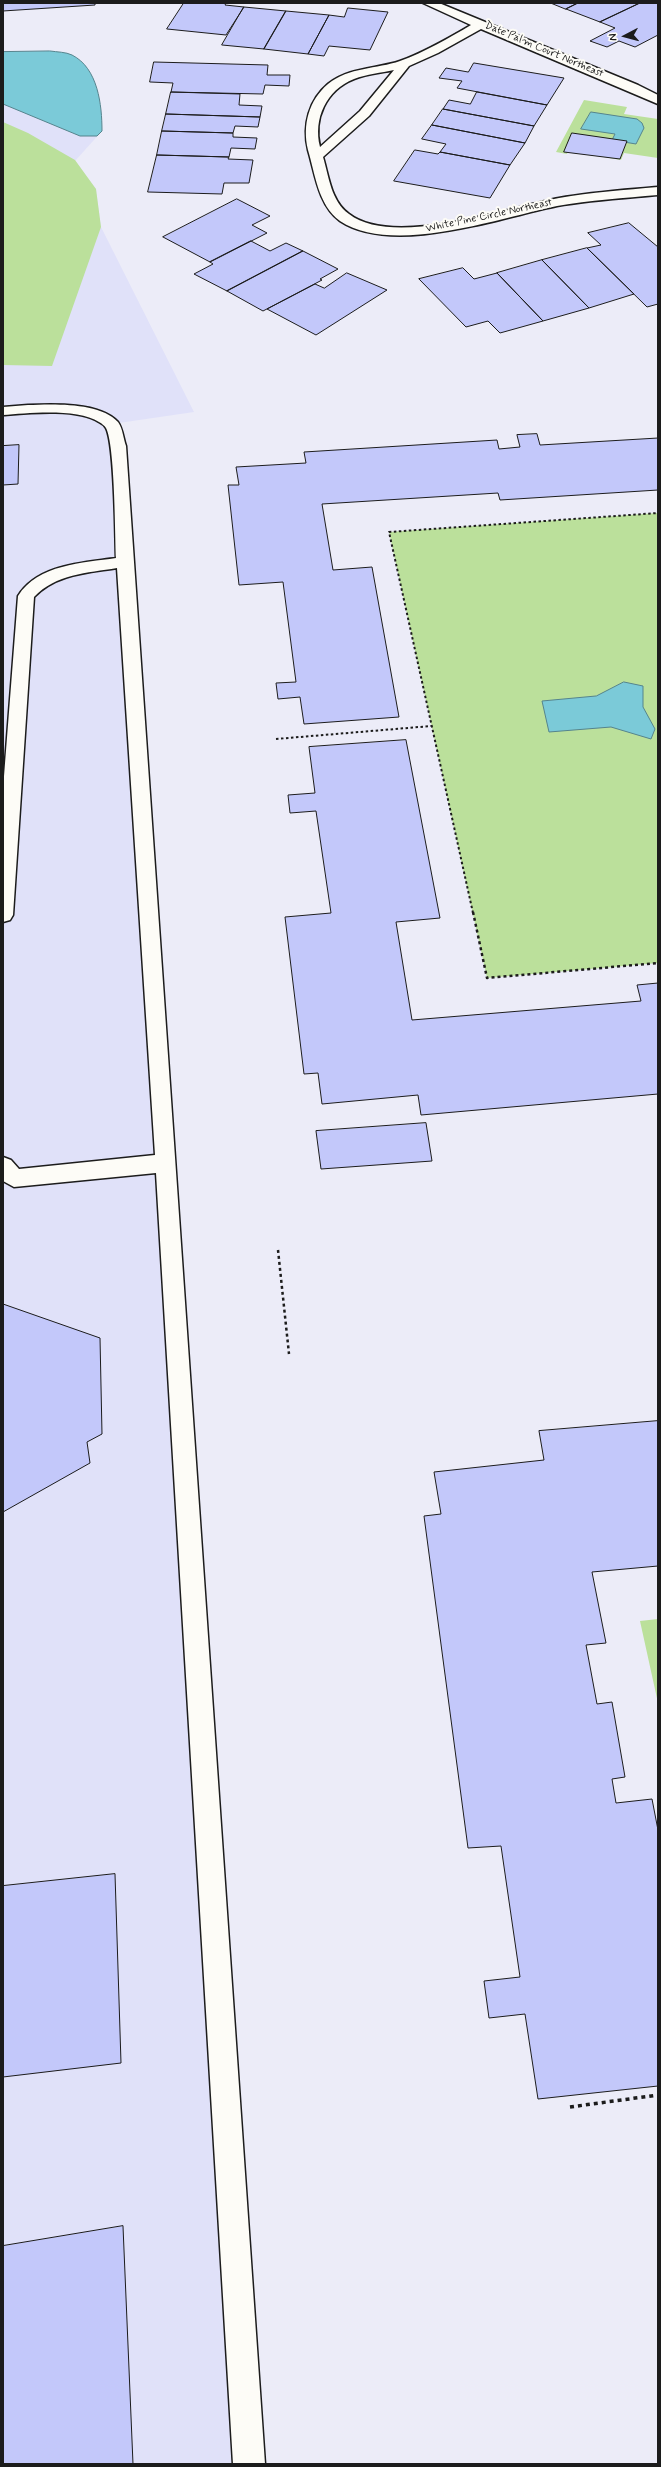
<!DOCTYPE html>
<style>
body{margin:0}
#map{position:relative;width:661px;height:2467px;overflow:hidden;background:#ececf8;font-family:Mynerve,sans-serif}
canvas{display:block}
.frame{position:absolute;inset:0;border:4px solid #1c1c1c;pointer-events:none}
.north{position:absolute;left:605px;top:16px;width:40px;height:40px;-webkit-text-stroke:3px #fdfcf7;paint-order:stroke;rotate:264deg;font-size:11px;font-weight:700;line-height:16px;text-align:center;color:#1c1c1c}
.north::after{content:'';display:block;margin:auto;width:14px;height:18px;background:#1c1c1c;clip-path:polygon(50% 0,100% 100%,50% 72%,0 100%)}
</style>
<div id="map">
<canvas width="661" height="2467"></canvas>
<div class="frame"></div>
<div class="north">N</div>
</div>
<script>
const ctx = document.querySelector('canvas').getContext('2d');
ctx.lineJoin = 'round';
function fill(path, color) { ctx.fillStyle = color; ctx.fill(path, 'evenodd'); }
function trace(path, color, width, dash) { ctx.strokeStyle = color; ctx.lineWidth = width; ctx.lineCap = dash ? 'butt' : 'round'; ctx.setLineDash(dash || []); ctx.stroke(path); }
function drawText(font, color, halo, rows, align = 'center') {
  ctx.font = font + ' Mynerve,sans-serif'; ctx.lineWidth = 4; ctx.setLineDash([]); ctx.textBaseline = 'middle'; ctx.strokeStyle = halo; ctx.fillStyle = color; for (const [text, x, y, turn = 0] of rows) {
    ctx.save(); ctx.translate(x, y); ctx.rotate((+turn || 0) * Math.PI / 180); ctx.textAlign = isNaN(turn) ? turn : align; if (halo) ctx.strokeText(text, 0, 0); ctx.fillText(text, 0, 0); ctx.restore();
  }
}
fill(new Path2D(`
 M50,51L71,55L86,66L95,81L102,114V131L75,161L96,189L101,227L194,412L112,424L249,2464H3V52Z`), '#e0e1f9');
fill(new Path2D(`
 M584,100L627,107L624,114L658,119V158L624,153L621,160L568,151L567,154L556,152Z
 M3,122L28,133L75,160L96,189L101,227L52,366L3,365Z
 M658,513V963L487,978L389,532Z
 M658,1619V1703L640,1621Z`), '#bbe09b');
const water = new Path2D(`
 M50,51C57,52 66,52 72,55C98,68 102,105 102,131L97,136H80L3,104V52Z
 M591,112L637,119L642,123L644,128L636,144L612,140L615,134L581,129Z
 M624,682L643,686V707L655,729L651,739L611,727L549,732L542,701L596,696Z`);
fill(water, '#7bcad8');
trace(water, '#55848d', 1);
const building = new Path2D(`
 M3,3H95V5L3,11Z
 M184,3H226L225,5L244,7L226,35L167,29Z
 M551,3H578L566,9Z
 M578,3H640L600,22L566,9Z
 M640,3H658V35L635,47L619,41L607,47L590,41L615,28L600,22Z
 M244,7L286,11L264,49L222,45Z
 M348,8L388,12L370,50L329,46L324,56L308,54L329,15L344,17Z
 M286,11L329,15L308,54L264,49Z
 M154,62L268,65L267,75H290L289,86L265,85L263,94L171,92L173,83L150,82Z
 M474,63L564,78L547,105L457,88L462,81L439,78L446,68L468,72Z
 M171,92L240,94L239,105L262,106L260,117L166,114Z
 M477,92L547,105L534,126L443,109L449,100L470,104Z
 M443,109L534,126L525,143L432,125Z
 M166,114L260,117L258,127L235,126L233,133L162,131Z
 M432,125L525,143L510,165L440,152L446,144L422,139Z
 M162,131L233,133V137L257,138L255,149L231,148L229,157L157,155Z
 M572,133L627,141L620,159L564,152Z
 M415,150L438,154L440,152L510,165L490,198L394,181Z
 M157,155L229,157L228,159L253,160L249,183H224L222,194L148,192Z
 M237,199L270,216L252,225L267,233L210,262L163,237Z
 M629,223L658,247V304L647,307L587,248L601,245L588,233Z
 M251,241L270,251L286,243L303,251L227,291L194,274L213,264L210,262Z
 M587,248L634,294L589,308L542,260Z
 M303,251L338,269L320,279L322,280L263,311L227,291Z
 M542,260L589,308L543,321L497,273Z
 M463,268L474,279L497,273L543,321L500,333L488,321L466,327L419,279Z
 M347,273L387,290L316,335L267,309L315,284L324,288Z
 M537,434L540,445L658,438V490L500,500L498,493L322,504L333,570L372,567L399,717L304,724L300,697L278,699L276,683L296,682L283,582L239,585L228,485H239L236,467L306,463L304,452L497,440L499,449L520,447L517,435Z
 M19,445L18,484L3,485V446Z
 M406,740L440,918L396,922L412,1020L641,1001L637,985L658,983V1094L421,1115L418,1095L322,1104L318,1073L304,1074L285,917L331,913L316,811L290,813L288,795L315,793L309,747Z
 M426,1123L432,1161L321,1169L316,1131Z
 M3,1304L100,1338L102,1434L87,1442L90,1463L3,1512Z
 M658,1421V1566L592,1572L606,1643L586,1645L597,1704L612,1702L625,1777L612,1779L616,1803L652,1799L658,1830V2086L538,2099L525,2014L489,2018L484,1981L520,1977L501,1846L468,1848L424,1516L441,1514L434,1472L544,1460L539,1431Z
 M115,1874L121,2063L3,2077V1886Z
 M123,2226L133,2464H3V2246Z`);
fill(building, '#c3c8fa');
trace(building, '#1c1c1c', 1);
const minor = new Path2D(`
 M423,3H439L638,85L658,95V104L481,29L438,53L409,66L369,116L323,157C329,177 331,201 349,214C393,248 507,208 559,198C591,192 625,190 658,187V195C624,198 590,200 557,206C499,218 393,256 340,221C318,205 315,173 308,150C302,125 309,100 328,84C349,67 377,69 400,61C425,52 449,38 471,25ZM394,70L360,111L320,147C313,119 326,90 354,79C367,74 381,73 394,70Z
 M28,405C53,404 100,402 118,422C123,429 123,438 126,446L265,2464H233L156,1173L14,1187L3,1181V1157L11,1160L19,1169L155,1155L117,568C87,573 56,574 34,597L13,915L10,920L3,922V789L18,596C38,564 83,563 116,558C115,534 115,445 106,428C105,426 101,423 99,422C78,408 28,413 3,415V407Z`);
trace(minor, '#1c1c1c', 3);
trace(new Path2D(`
 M276,739L431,726
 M473,913L389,532L658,513`), '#1c1c1c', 2, [2.5, 2.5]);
trace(new Path2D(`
 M473,912L487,978L658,963
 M278,1250L289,1354`), '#1c1c1c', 2.5, [3, 3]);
trace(new Path2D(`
 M570,2107L658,2095`), '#1c1c1c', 3.5, [4, 4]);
fill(minor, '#fdfcf7');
drawText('11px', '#1c1c1c', '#fdfcf7', [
 ["Date Palm Court Northeast",544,50,23],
 ["White Pine Circle Northeast",489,216,-12]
]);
</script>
